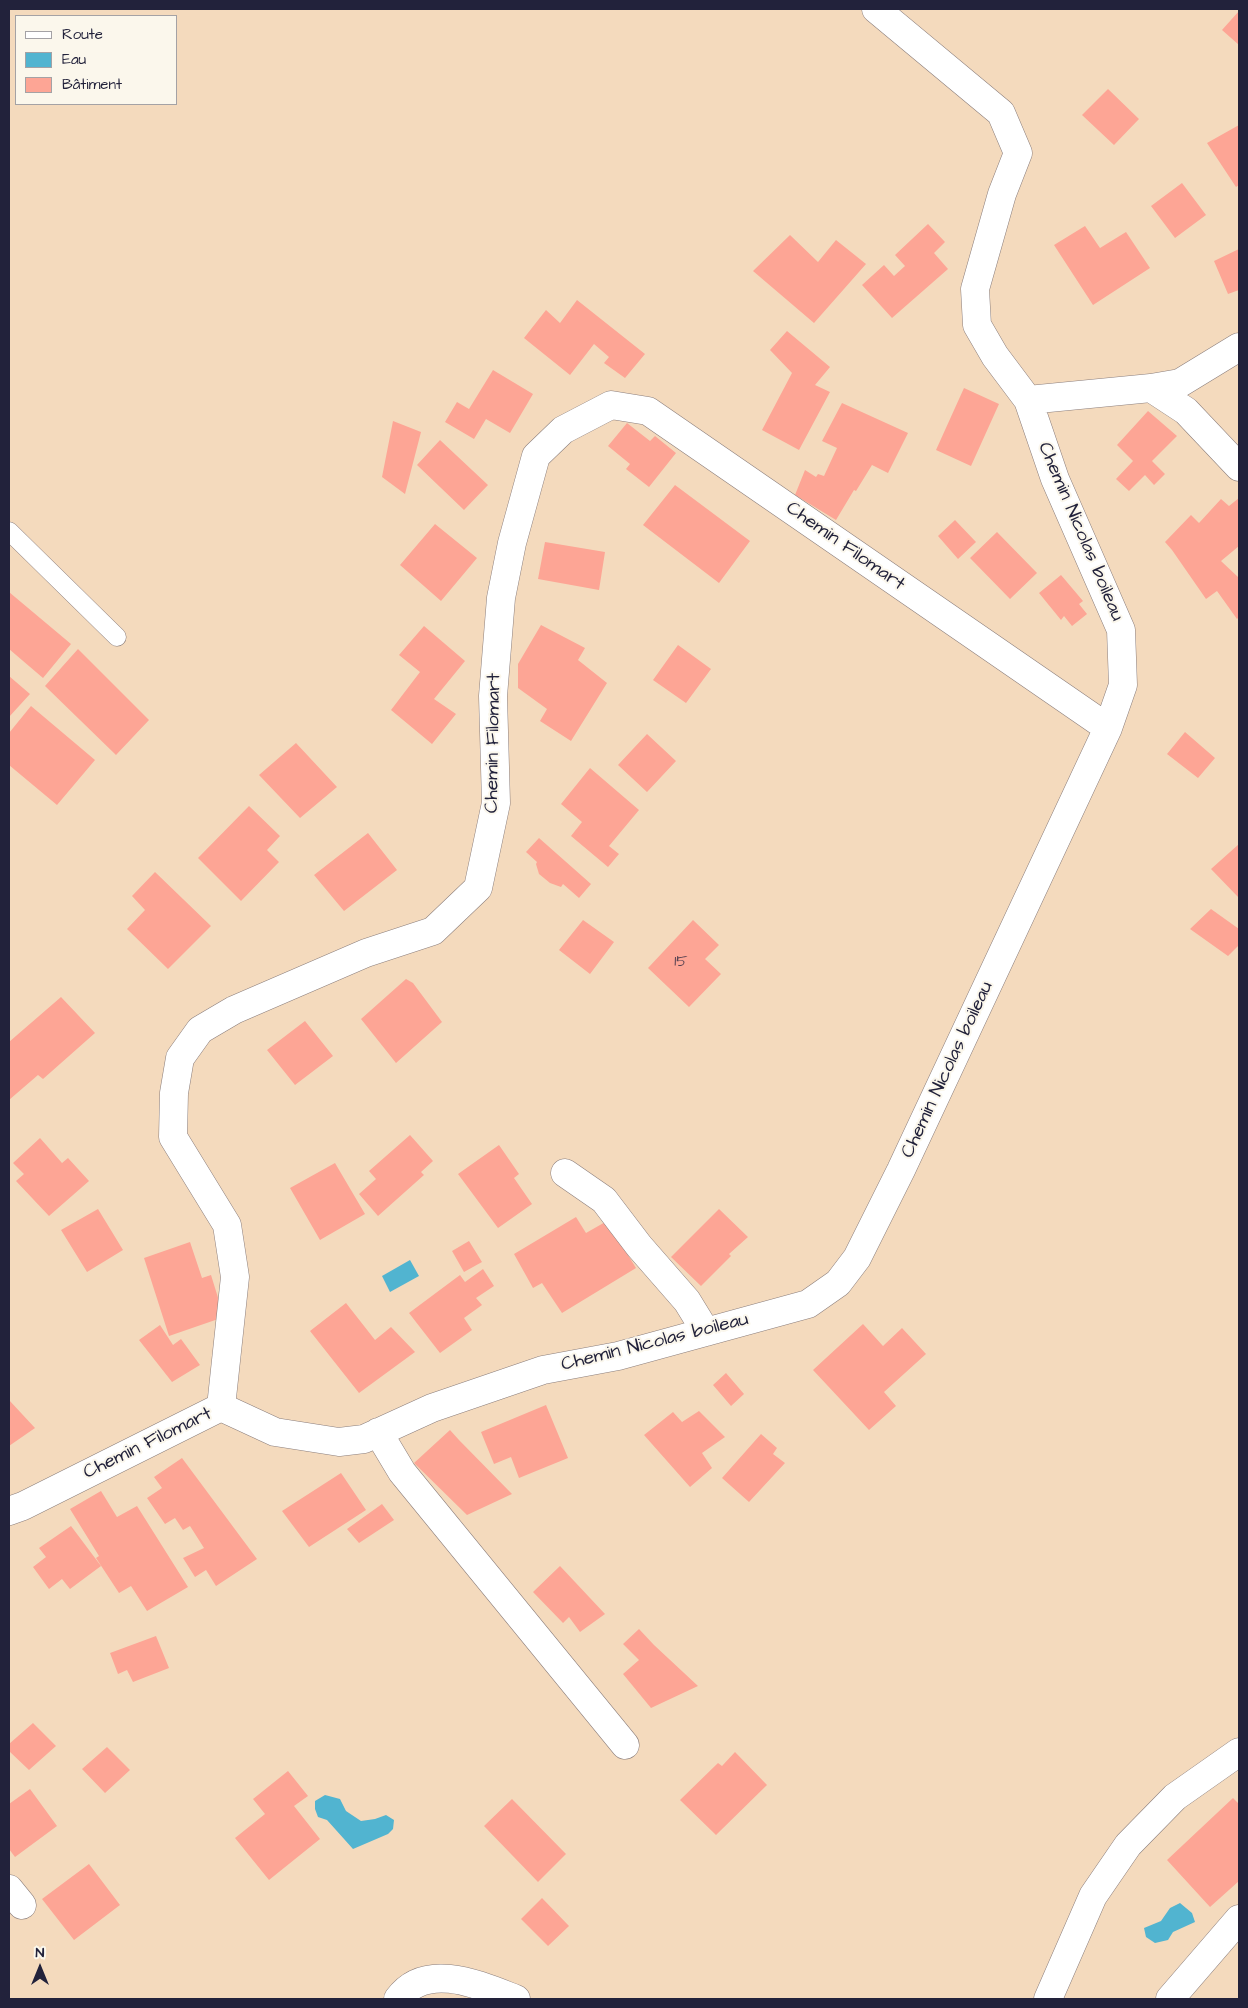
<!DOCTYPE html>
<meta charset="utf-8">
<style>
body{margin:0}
#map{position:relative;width:1248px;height:2008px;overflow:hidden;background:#f4dabd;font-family:"Architects Daughter",sans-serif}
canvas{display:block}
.frame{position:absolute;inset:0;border:10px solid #22223b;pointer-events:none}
.legend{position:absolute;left:15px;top:15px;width:162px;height:90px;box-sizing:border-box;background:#fbf7ec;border:1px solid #a4a2a5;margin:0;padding:6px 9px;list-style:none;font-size:15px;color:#22223b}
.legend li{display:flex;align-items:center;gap:10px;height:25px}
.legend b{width:25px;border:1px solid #a4a2a5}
.north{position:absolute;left:15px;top:1943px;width:50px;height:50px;-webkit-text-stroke:4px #fbf7ec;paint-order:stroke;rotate:0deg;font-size:14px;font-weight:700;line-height:20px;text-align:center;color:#22223b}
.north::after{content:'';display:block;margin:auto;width:18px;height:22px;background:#22223b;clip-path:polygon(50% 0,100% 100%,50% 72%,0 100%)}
</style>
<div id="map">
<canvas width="1248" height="2008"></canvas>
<div class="frame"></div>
<ul class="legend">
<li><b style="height:6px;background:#fff"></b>Route</li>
<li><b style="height:14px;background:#51b4d0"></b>Eau</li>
<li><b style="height:14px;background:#fda595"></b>Bâtiment</li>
</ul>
<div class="north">N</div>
</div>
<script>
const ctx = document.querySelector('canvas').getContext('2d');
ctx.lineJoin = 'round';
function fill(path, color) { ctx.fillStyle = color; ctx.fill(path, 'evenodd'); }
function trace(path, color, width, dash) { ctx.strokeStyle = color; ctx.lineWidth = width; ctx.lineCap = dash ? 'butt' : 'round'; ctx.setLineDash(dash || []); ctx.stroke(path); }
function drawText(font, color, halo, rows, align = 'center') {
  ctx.font = font + ' "Architects Daughter",sans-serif'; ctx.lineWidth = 4; ctx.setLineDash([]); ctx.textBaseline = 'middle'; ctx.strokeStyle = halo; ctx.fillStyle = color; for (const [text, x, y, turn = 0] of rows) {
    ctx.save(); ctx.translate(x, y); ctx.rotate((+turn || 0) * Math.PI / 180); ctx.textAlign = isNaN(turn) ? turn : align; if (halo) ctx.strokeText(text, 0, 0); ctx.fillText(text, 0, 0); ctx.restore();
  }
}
fill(new Path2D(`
 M410,1260L419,1276L390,1292L382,1276Z
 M325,1795L340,1799L346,1811L361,1821L375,1819L386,1815L394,1820L393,1829L388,1834L353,1849L327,1820L318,1817L315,1809V1801Z
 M1180,1903L1192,1913L1195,1922L1173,1932L1168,1940L1155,1943L1146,1937L1144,1928L1161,1921L1170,1908Z`), '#51b4d0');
fill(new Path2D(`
 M1239,11V45L1222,30Z
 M1108,89L1139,119L1114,145L1082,115Z
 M1239,125V185L1236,187L1207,143Z
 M1182,183L1206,215L1175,238L1151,206Z
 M928,224L945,242L934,253L948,269L892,318L862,285L884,265L894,276L905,266L895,255Z
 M1085,226L1100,248L1126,232L1150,268L1093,305L1054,245Z
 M790,235L818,262L836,240L866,264L814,323L753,271Z
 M1239,249V290L1228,294L1214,261Z
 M577,300L645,354L625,378L604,363L609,357L594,344L570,375L524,338L546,310L560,323Z
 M787,331L830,367L815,385L830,392L799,450L762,430L792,373L770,350Z
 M493,370L533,394L510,433L486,419L474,439L445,422L457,402L469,409Z
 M964,388L999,404L971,466L936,450Z
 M842,403L908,433L888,473L872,465L856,491L854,490L836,520L795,495L805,470L816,477L818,474L824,476L837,448L822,441Z
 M1148,411L1177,436L1152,461L1165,474L1154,485L1145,475L1129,491L1116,479L1133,461L1117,445Z
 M393,421L421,432L405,494L382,477Z
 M627,423L650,441L655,436L676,453L649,487L626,469L630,464L608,446Z
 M440,440L488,485L464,510L417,465Z
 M675,485L750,541L719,583L643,525Z
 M1239,498V546L1221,561L1238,577L1239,576V617L1237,619L1217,591L1206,599L1172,550L1165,542L1191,515L1199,523L1221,499L1229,506Z
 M955,520L976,542L958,559L938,536Z
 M435,524L477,558L441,601L400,565Z
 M997,532L1037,573L1010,599L970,558Z
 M545,542L605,552L599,590L538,579Z
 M1061,575L1083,601L1079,604L1087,614L1072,626L1064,616L1061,620L1039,593Z
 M9,592L71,644L43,678L9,649Z
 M541,625L585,648L578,660L607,683L571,741L540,721L547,709L518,688V664Z
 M424,626L465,661L434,699L456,714L432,744L391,710L420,672L399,655Z
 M678,645L711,669L686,703L653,680Z
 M78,649L149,720L116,755L45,686Z
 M9,676L30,694L9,717Z
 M31,706L95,760L57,805L9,765V733Z
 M1185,732L1215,758L1198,778L1167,754Z
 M647,734L676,761L647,792L618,765Z
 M296,743L337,787L300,818L259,775Z
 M590,768L639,810L609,846L619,854L608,867L571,836L582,822L561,804Z
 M249,806L280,836L267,850L279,862L241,901L198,858Z
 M368,833L397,870L344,911L314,875Z
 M539,838L591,884L579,898L563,884L561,887L550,883L539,874L536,864L537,862L526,852Z
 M1239,844V898L1211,869Z
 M155,872L211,926L168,969L127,929L145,910L132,896Z
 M1211,909L1239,929V945L1228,956L1190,929Z
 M583,920L614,942L590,974L559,950Z
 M693,920L719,945L705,959L721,974L689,1007L648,968Z
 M406,979L413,983L442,1022L396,1063L361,1019Z
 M61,997L95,1033L43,1079L38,1075L9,1100V1042Z
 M305,1021L333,1056L295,1085L267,1050Z
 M410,1135L433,1161L421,1172L424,1175L378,1216L359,1194L376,1179L369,1171Z
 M40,1138L62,1163L68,1158L89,1181L49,1216L16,1181L24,1174L13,1163Z
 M499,1145L519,1174L514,1178L532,1204L498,1228L458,1174Z
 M335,1163L365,1214L320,1240L290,1188Z
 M98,1209L123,1250L87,1272L61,1230Z
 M719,1209L748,1237L729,1254L731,1256L701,1286L671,1257Z
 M576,1217L586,1233L607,1221L636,1268L562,1313L542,1283L533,1288L514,1254Z
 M469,1241L482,1262L464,1272L452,1251Z
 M190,1242L202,1278L211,1275L224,1317L169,1336L144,1258Z
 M483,1269L494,1286L476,1298L482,1305L464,1318L472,1330L440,1353L409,1313L460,1275L465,1282Z
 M346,1303L375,1340L391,1327L415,1352L359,1393L310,1331Z
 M863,1324L883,1346L902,1328L926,1354L884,1392L896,1406L869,1430L813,1370Z
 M160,1325L173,1345L181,1339L200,1365L172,1382L139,1340Z
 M726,1373L744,1394L731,1406L713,1385Z
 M9,1400L35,1428L9,1446Z
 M546,1405L568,1458L519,1478L511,1457L494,1464L481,1432Z
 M699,1411L725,1437L702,1453L712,1468L690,1487L644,1435L673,1412L682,1422Z
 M450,1430L459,1440L512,1494L467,1515L414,1463Z
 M761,1434L777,1448L773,1454L785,1463L749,1502L722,1478Z
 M182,1458L257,1559L216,1586L206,1570L195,1577L183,1558L204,1548L190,1526L183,1530L175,1518L165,1524L147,1498L162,1488L154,1477Z
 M341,1473L366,1510L309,1547L282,1511Z
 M101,1491L117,1517L137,1506L188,1587L147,1611L131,1586L119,1593L96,1558L99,1556L70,1509Z
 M382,1504L394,1520L359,1543L347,1529Z
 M71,1526L101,1566L70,1589L62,1579L49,1589L33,1567L46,1557L39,1548Z
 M560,1566L605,1614L580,1632L569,1617L563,1623L533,1592Z
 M639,1629L654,1645L698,1686L651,1708L623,1674L639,1660L623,1644Z
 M156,1636L169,1668L133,1682L127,1670L118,1674L110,1653Z
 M33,1723L56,1746L29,1770L9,1751V1744Z
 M107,1747L130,1770L105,1793L82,1769Z
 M735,1752L767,1785L716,1835L680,1800L718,1763L722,1766Z
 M288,1771L308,1796L294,1806L320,1839L269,1880L235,1838L265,1814L253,1799Z
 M30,1789L57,1826L15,1857L9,1849V1804Z
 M1233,1798L1239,1804V1881L1210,1907L1167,1860Z
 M512,1799L566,1854L538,1882L484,1826Z
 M89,1864L120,1905L74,1940L42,1899Z
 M542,1898L569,1926L548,1946L521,1919Z`), '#fda595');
const service = new Path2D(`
 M9,531L117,637`);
const minor = new Path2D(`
 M876,9L1001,113L1018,153L1002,194L975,289L977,325L995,356L1028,400L1151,388L1186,411L1239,467
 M1151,388L1180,383L1239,347
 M565,1173L604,1200L639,1246L687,1301L706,1332
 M221,1407L235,1277L227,1225L173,1137L174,1093L180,1058L200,1030L234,1010L366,953L433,931L478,888L496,803L493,696L501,598L512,543L536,456L563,430L611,405L648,411L1108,728
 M221,1407L275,1432L339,1442L364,1439L432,1408L543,1370L618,1356L808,1304L838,1283L857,1258L901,1170L1108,728L1123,685L1121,630L1055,479L1028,400
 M378,1432L402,1472L625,1745
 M9,1511L23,1506L221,1407
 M9,1889L22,1905
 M398,1999C426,1960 482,1986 516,1999
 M1048,1999L1093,1896L1128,1845L1175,1797L1239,1752
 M1170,1999L1239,1919`);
trace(service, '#8b7e7c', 19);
trace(minor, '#8b7e7c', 29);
trace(service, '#fff', 18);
trace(minor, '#fff', 28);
drawText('16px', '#594352', null, [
 ["15",681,963]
]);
drawText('19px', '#22223b', '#fbf7ec', [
 ["Chemin Nicolas boileau",1080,532,67],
 ["Chemin Filomart",845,547,35],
 ["Chemin Filomart",494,743,-89],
 ["Chemin Nicolas boileau",948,1070,-65],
 ["Chemin Nicolas boileau",655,1343,-14],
 ["Chemin Filomart",148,1444,-26]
]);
</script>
